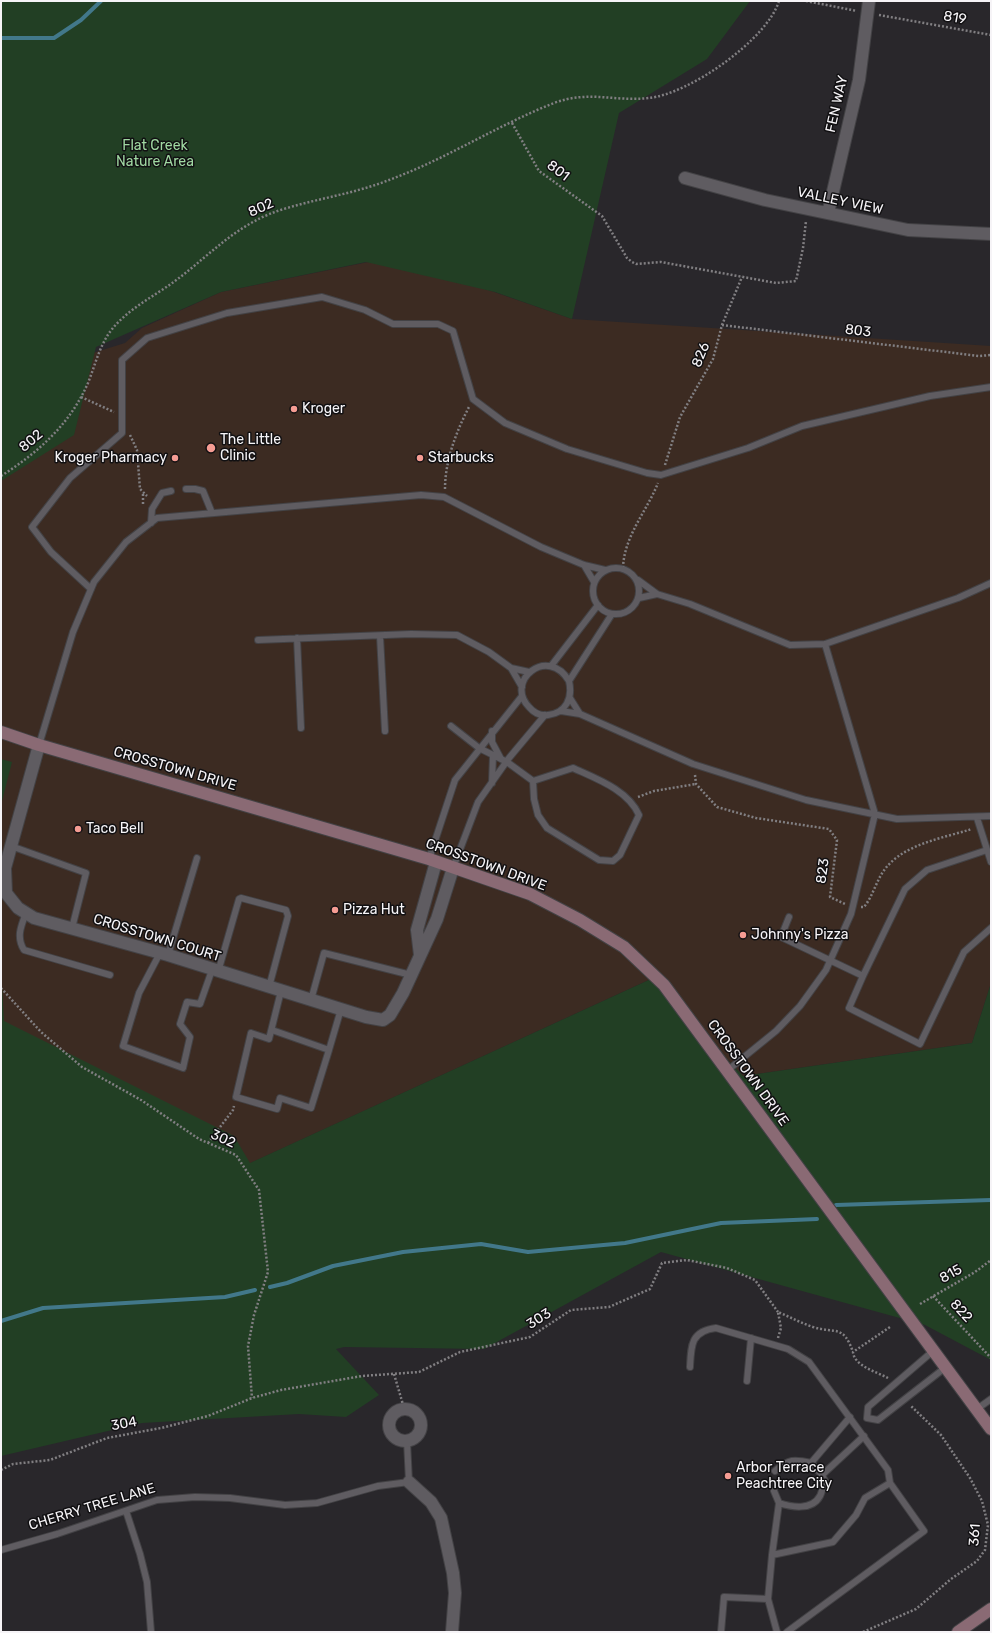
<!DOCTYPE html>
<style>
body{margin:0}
#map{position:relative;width:992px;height:1633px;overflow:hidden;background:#29272b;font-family:Rubik,sans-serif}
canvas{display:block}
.frame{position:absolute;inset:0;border:2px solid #f6f4f7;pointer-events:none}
</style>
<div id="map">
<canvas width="992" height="1633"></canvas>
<div class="frame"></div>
</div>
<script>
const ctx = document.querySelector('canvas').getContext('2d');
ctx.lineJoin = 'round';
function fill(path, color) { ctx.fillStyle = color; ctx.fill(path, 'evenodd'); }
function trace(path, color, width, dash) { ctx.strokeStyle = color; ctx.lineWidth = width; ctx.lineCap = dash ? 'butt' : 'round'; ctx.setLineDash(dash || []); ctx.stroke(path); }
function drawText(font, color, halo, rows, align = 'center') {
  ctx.font = font + ' Rubik,sans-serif'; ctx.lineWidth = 3; ctx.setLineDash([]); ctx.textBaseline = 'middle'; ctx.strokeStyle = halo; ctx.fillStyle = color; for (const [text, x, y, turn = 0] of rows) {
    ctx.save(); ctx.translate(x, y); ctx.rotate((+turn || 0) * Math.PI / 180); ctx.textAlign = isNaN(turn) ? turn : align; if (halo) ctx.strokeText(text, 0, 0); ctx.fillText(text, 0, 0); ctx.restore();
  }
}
fill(new Path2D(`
 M393,257L572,319L991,346V983L972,1043L743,1076L651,979L194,1189L1,1052V437L38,370L125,343L142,328L221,292Z`), '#3c2b22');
fill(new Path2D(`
 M1,1H750L707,59L619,113L572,319L495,292L366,262L221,292L96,347L74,435L1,481Z
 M1,759L12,762L1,805Z
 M1,968L4,1021L234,1136L250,1163L651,979L743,1076L972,1043L991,983V1360L925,1325L661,1252L484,1349L344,1347L336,1349L379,1395L346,1417L299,1414L142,1423L1,1456Z`), '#223f24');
trace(new Path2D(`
 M1,38H54L81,20L101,1
 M836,1205L991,1200
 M270,1287L287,1283L333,1266L403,1252L481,1244L528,1252L625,1243L721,1223L817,1219
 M1,1321L43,1308L225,1297L255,1290`), '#42788a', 4);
const lane = new Path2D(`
 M186,489H195L203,491L212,513
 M151,523L152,509L162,493L171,491
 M584,565L594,582
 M593 591a23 23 0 1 1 46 0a23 23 0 1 1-46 0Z
 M638,580L657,594L690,604L790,645L825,644L958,598L991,583
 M91,589L51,552L32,527L70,478L122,433V360L147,338L227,313L322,297L365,310L393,324H438L453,331L473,399L505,423L567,449L647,473L661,475L748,448L802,426L930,396L991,387
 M639,598L657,594
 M380,636L385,731
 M297,638L301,728
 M258,640L411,634L457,635L489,652L511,668L529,672
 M551,666L598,605
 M511,668L522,687
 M569,681C548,645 504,681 529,707C534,713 541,716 548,715C566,713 573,698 569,681L612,614
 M570,698L580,714
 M561,711L580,714L693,764L806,800L897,819L991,816
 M451,726L479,748L507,762L533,781
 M492,731V742L501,759
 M39,745L73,632L94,582L126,542L157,518L421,495L444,497L541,547L584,565L605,570
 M573,768C597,779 628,790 639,815L620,855L613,861L599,860L547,828L538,815L534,799L533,781Z
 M492,783L493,755
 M977,818L991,862
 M11,846L86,873L72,928
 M429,859L455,780L522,696
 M453,868L478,802L509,758L545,715
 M26,913C21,926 16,937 24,950L110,975
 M789,917L781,937L863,976L849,1008L920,1044L964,952L991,928
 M160,953L139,993L123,1046L183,1068L190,1037L180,1024L187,1002L200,1004L212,970
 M168,955L197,858
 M218,972L239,899L241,898L286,910L288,916L269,987
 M863,976L905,889L927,870L987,850
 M311,1000L324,953L411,975
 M272,1030L329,1050L311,1108L280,1098L277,1109L236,1097L251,1033L269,1039L281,991
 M329,1050L341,1009
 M728,1070L776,1031L800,1006L826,970L851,914L875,814L825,644
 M690,1367C691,1345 691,1331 716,1328L788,1349L809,1362L888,1470L890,1483L924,1531L787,1632
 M747,1381L751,1338
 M977,1409L991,1399
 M867,1418L868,1407L933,1351
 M867,1418L878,1420L946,1367
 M811,1463L822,1475
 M775,1471C789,1459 794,1459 811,1463L850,1417
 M774,1491L779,1503C791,1507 812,1511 820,1496C822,1492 823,1486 825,1481L822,1475L864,1436
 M126,1511L140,1554L147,1582L151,1632
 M1,1550L57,1534L157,1500L195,1497L230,1498L285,1505L317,1503L378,1486L409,1482L407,1441
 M772,1555L779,1503
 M768,1599L777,1632
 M721,1632L724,1597L768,1599L772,1555L833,1542L856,1515L865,1498L890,1483`);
const street = new Path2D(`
 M685,178L765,200L908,230L991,234
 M828,213L859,80L869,1
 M39,745L5,868L6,893L18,908L34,918L168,955L366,1017L383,1020L390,1015L403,993L437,919L453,868
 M420,955L417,930L436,862
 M389 1425a16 16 0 1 1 32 0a16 16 0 1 1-32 0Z
 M409,1482L431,1502L441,1518L453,1573L455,1593L452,1632`);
const secondary = new Path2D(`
 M1,732L39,745L429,859L530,894L580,920L624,947L664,985L991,1429
 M958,1632L991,1609`);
trace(lane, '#434245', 8);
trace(street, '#434245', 14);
trace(secondary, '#434245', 14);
trace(new Path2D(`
 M806,1L857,11
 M879,15L991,35
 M512,123L539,171L602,216L627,258L632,262L636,264L661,262L776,283L796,281L803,248L806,221
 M722,325L979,356L991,355
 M81,397L114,412
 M130,435L137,450L140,489L147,496
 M665,465L680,417L713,359L722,325L742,277
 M1,476C39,452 70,424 88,383C94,368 98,352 106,338C121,312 152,298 175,281C214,252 238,222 287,208C321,198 356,193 389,180C446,159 498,125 554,103C589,90 615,102 649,98C689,94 767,40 779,1
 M445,489C445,461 456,432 469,407
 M143,504V493
 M623,568C624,536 647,511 658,483
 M695,775L696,784L717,807L756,818L829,829L837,840L830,897L845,904
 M638,797L654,791L696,784
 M861,907H864C873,896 876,881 885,869C904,844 943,838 972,829
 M1,988L41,1032L82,1067L141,1100L199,1139L236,1155L259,1190L268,1272L254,1315L248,1346L252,1398
 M208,1143L233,1110L234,1106
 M933,1296L991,1358
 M920,1304L975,1272L991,1260
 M778,1338L781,1328L778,1312C790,1317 801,1323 813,1327C836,1334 843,1324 853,1352
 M394,1374L404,1408
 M888,1378C877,1372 854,1366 853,1352L890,1327
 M1,1470L13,1464L50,1460L107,1438L161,1428L208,1416L252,1398L281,1390L362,1376L419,1372L460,1352L530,1337L571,1310L609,1307L650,1289L662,1263L687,1260L727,1268L755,1280L778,1312
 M863,1632L916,1609L951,1579L977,1561L985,1550L988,1525L982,1501L970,1478L941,1435L911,1406`), '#817f82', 2.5, [2, 2]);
trace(lane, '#5f5c61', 6);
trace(street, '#5f5c61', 12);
trace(secondary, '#8a6a74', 12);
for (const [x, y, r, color] of [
 [294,409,4,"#f59c93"],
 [211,448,5,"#f59c93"],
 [175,458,4,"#f59c93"],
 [420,458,4,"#f59c93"],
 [78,829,4,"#f59c93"],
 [335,910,4,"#f59c93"],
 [743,935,4,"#f59c93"],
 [728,1476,4,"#f59c93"]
]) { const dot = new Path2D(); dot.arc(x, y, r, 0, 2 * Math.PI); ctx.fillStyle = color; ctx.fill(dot); trace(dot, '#111012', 1.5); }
drawText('14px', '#f6f4f7', '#111012', [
 ["819",955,18,10],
 ["FEN WAY",837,104,-77],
 ["801",558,171,37],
 ["VALLEY VIEW",840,201,12],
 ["802",261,208,-24],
 ["803",858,331,7],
 ["826",701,355,-68],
 ["802",31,441,-40],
 ["CROSSTOWN DRIVE",175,769,16],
 ["CROSSTOWN DRIVE",486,865,20],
 ["823",823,871,-82],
 ["CROSSTOWN COURT",157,938,17],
 ["CROSSTOWN DRIVE",748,1073,54],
 ["302",223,1139,24],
 ["815",951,1274,-29],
 ["822",961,1311,47],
 ["303",539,1319,-32],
 ["304",124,1424,-10],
 ["CHERRY TREE LANE",92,1507,-17],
 ["361",975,1535,-86]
]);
drawText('14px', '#a0d8a2', '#111012', [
 ["Flat Creek",155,146],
 ["Nature Area",155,162]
]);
drawText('14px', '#f6f4f7', '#111012', [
 ["Kroger",302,409],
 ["The Little",220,440],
 ["Clinic",220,456],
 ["Kroger Pharmacy",167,458,"right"],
 ["Starbucks",428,458],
 ["Taco Bell",86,829],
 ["Pizza Hut",343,910],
 ["Johnny's Pizza",751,935],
 ["Arbor Terrace",736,1468],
 ["Peachtree City",736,1484]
], 'left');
</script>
